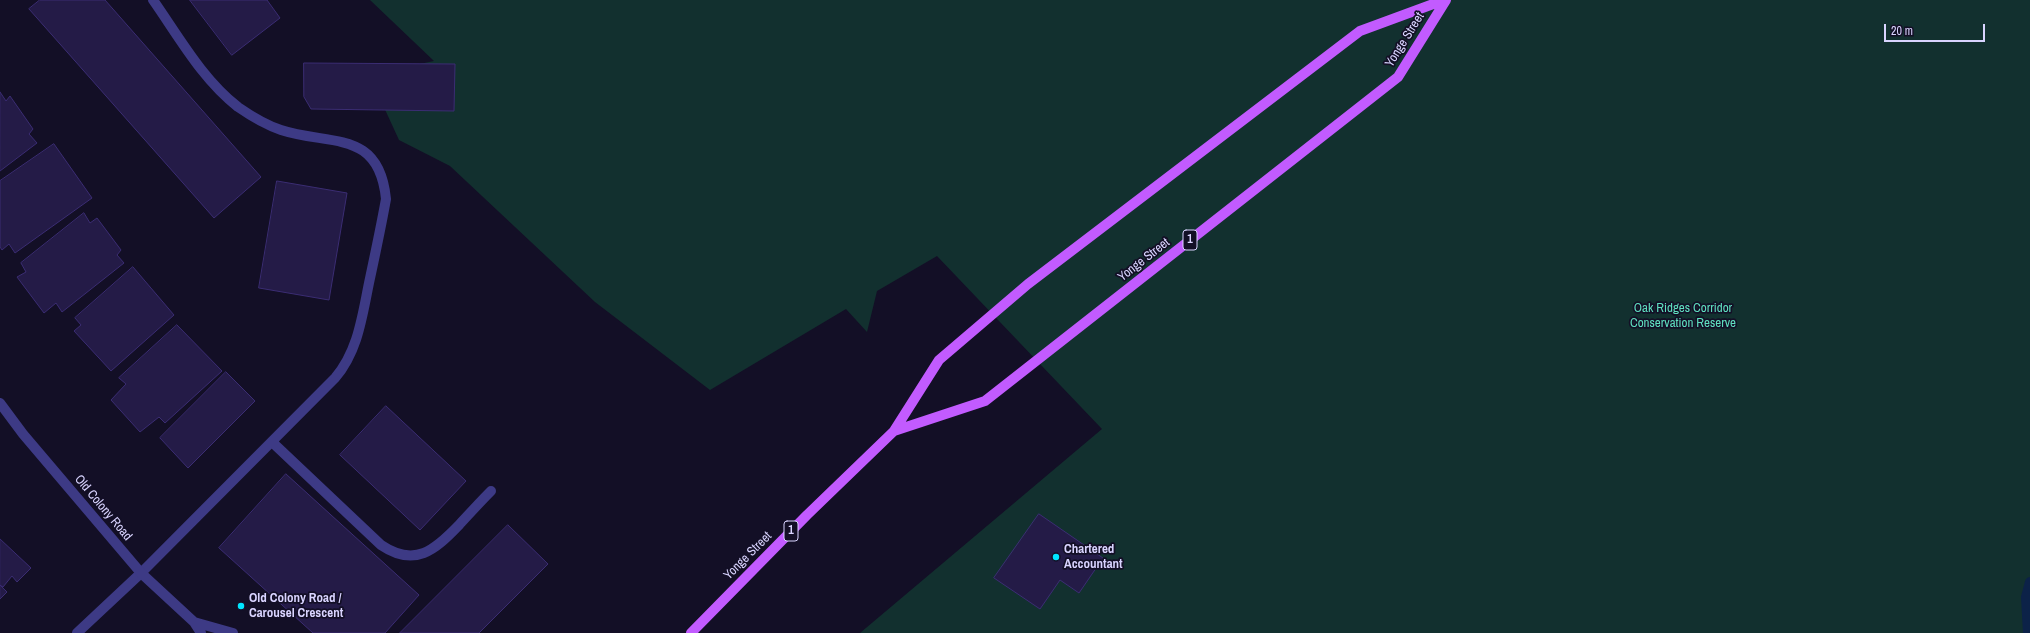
<!DOCTYPE html>
<style>
body{margin:0}
#map{position:relative;width:2030px;height:633px;overflow:hidden;background:#130f26;font-family:"Archivo Narrow",sans-serif}
canvas{display:block}
.scale{position:absolute;left:1884px;top:24px;width:101px;height:18px;box-sizing:border-box;border:2px solid #d9d4ff;border-top:0;padding-left:5px;font-size:12px;line-height:14px;white-space:nowrap;color:#d9d4ff;-webkit-text-stroke:3px #130f26;paint-order:stroke}
</style>
<div id="map">
<canvas width="2030" height="633"></canvas>
<div class="scale">20 m</div>
</div>
<script>
const ctx = document.querySelector('canvas').getContext('2d');
ctx.lineJoin = 'round';
function fill(path, color) { ctx.fillStyle = color; ctx.fill(path, 'evenodd'); }
function trace(path, color, width, dash) { ctx.strokeStyle = color; ctx.lineWidth = width; ctx.lineCap = dash ? 'butt' : 'round'; ctx.setLineDash(dash || []); ctx.stroke(path); }
function drawText(font, color, halo, rows, align = 'center') {
  ctx.font = font + ' "Archivo Narrow",sans-serif'; ctx.lineWidth = 3.5; ctx.setLineDash([]); ctx.textBaseline = 'middle'; ctx.strokeStyle = halo; ctx.fillStyle = color; for (const [text, x, y, turn = 0] of rows) {
    ctx.save(); ctx.translate(x, y); ctx.rotate((+turn || 0) * Math.PI / 180); ctx.textAlign = isNaN(turn) ? turn : align; if (halo) ctx.strokeText(text, 0, 0); ctx.fillText(text, 0, 0); ctx.restore();
  }
}
fill(new Path2D(`
 M370,0H2030V633H860L1102,429L937,256L877,291L867,332L846,309L710,390L595,302L450,166L399,140L382,103L381,72L434,61Z`), '#12302f');
trace(new Path2D(`
 M2028,633L2026,597L2030,582`), '#0c2248', 10);
const building = new Path2D(`
 M40,0H105L261,177L214,218L29,9Z
 M190,0H267L280,18L232,55Z
 M304,63L455,64L454,111L311,109L304,97Z
 M0,92L6,101L10,96L33,129L29,134L37,143L0,171Z
 M54,144L92,198L15,253L9,244L2,250L0,247V181Z
 M277,181L347,193L329,300L259,288Z
 M84,213L90,223L97,218L121,250L117,255L124,263L62,312L56,303L44,313L17,277L26,272L21,263Z
 M133,267L174,315L111,371L74,331L81,325L75,318Z
 M177,325L222,371L165,423L159,417L140,432L111,400L126,384L119,378Z
 M226,372L255,401L188,468L160,438Z
 M386,406L466,481L420,530L340,455Z
 M286,474L419,595L385,633H313L219,548Z
 M1039,514L1103,558L1079,593L1060,580L1040,609L994,578Z
 M508,525L548,564L479,633H400Z
 M0,539L31,568L17,582L12,576L3,587L0,585Z
 M0,585L7,592L0,599Z`);
fill(building, '#241b47');
trace(building, '#3b2d73', 1);
trace(new Path2D(`
 M272,442L381,545C415,568 435,550 459,525C470,513 480,502 491,491
 M141,573L335,378C358,351 362,317 369,283C375,255 381,227 386,199C379,129 330,146 281,130C266,125 251,116 238,107C202,79 179,37 153,0`), '#3d3a85', 10);
trace(new Path2D(`
 M77,633L141,573`), '#3d3a85', 10);
trace(new Path2D(`
 M0,403L23,434L141,573L194,622L201,633
 M194,622L233,633`), '#3d3a85', 10);
trace(new Path2D(`
 M894,431L985,401L1398,77L1446,0
 M691,633L807,515L894,431L939,360L1028,284L1360,31L1444,0`), '#c25bff', 10);
for (const [x, y, r, color] of [
 [1056,557,4,"#00e5ff"],
 [241,606,4,"#00e5ff"]
]) { const dot = new Path2D(); dot.arc(x, y, r, 0, 2 * Math.PI); ctx.fillStyle = color; ctx.fill(dot); trace(dot, '#130f26', 1.5); }
for (const [x, y, w] of [
 [1190,240,14],
 [791,531,14]
]) { const box = new Path2D(); box.roundRect(x - w / 2, y - 10, w, 20, 3); ctx.fillStyle = '#130f26'; ctx.fill(box); trace(box, '#d9d4ff', 1); }
drawText('bold 12px', '#d9d4ff', null, [
 ["1",1190,240],
 ["1",791,531]
]);
drawText('13px', '#d9d4ff', '#130f26', [
 ["Yonge Street",1405,40,-58],
 ["Yonge Street",1144,260,-38],
 ["Old Colony Road",103,508,50],
 ["Yonge Street",748,556,-45]
]);
drawText('13px', '#5fe0c0', '#130f26', [
 ["Oak Ridges Corridor",1683,309],
 ["Conservation Reserve",1683,324]
]);
drawText('bold 13px', '#d9d4ff', '#130f26', [
 ["Chartered",1064,550],
 ["Accountant",1064,565],
 ["Old Colony Road /",249,599],
 ["Carousel Crescent",249,614]
], 'left');
</script>
